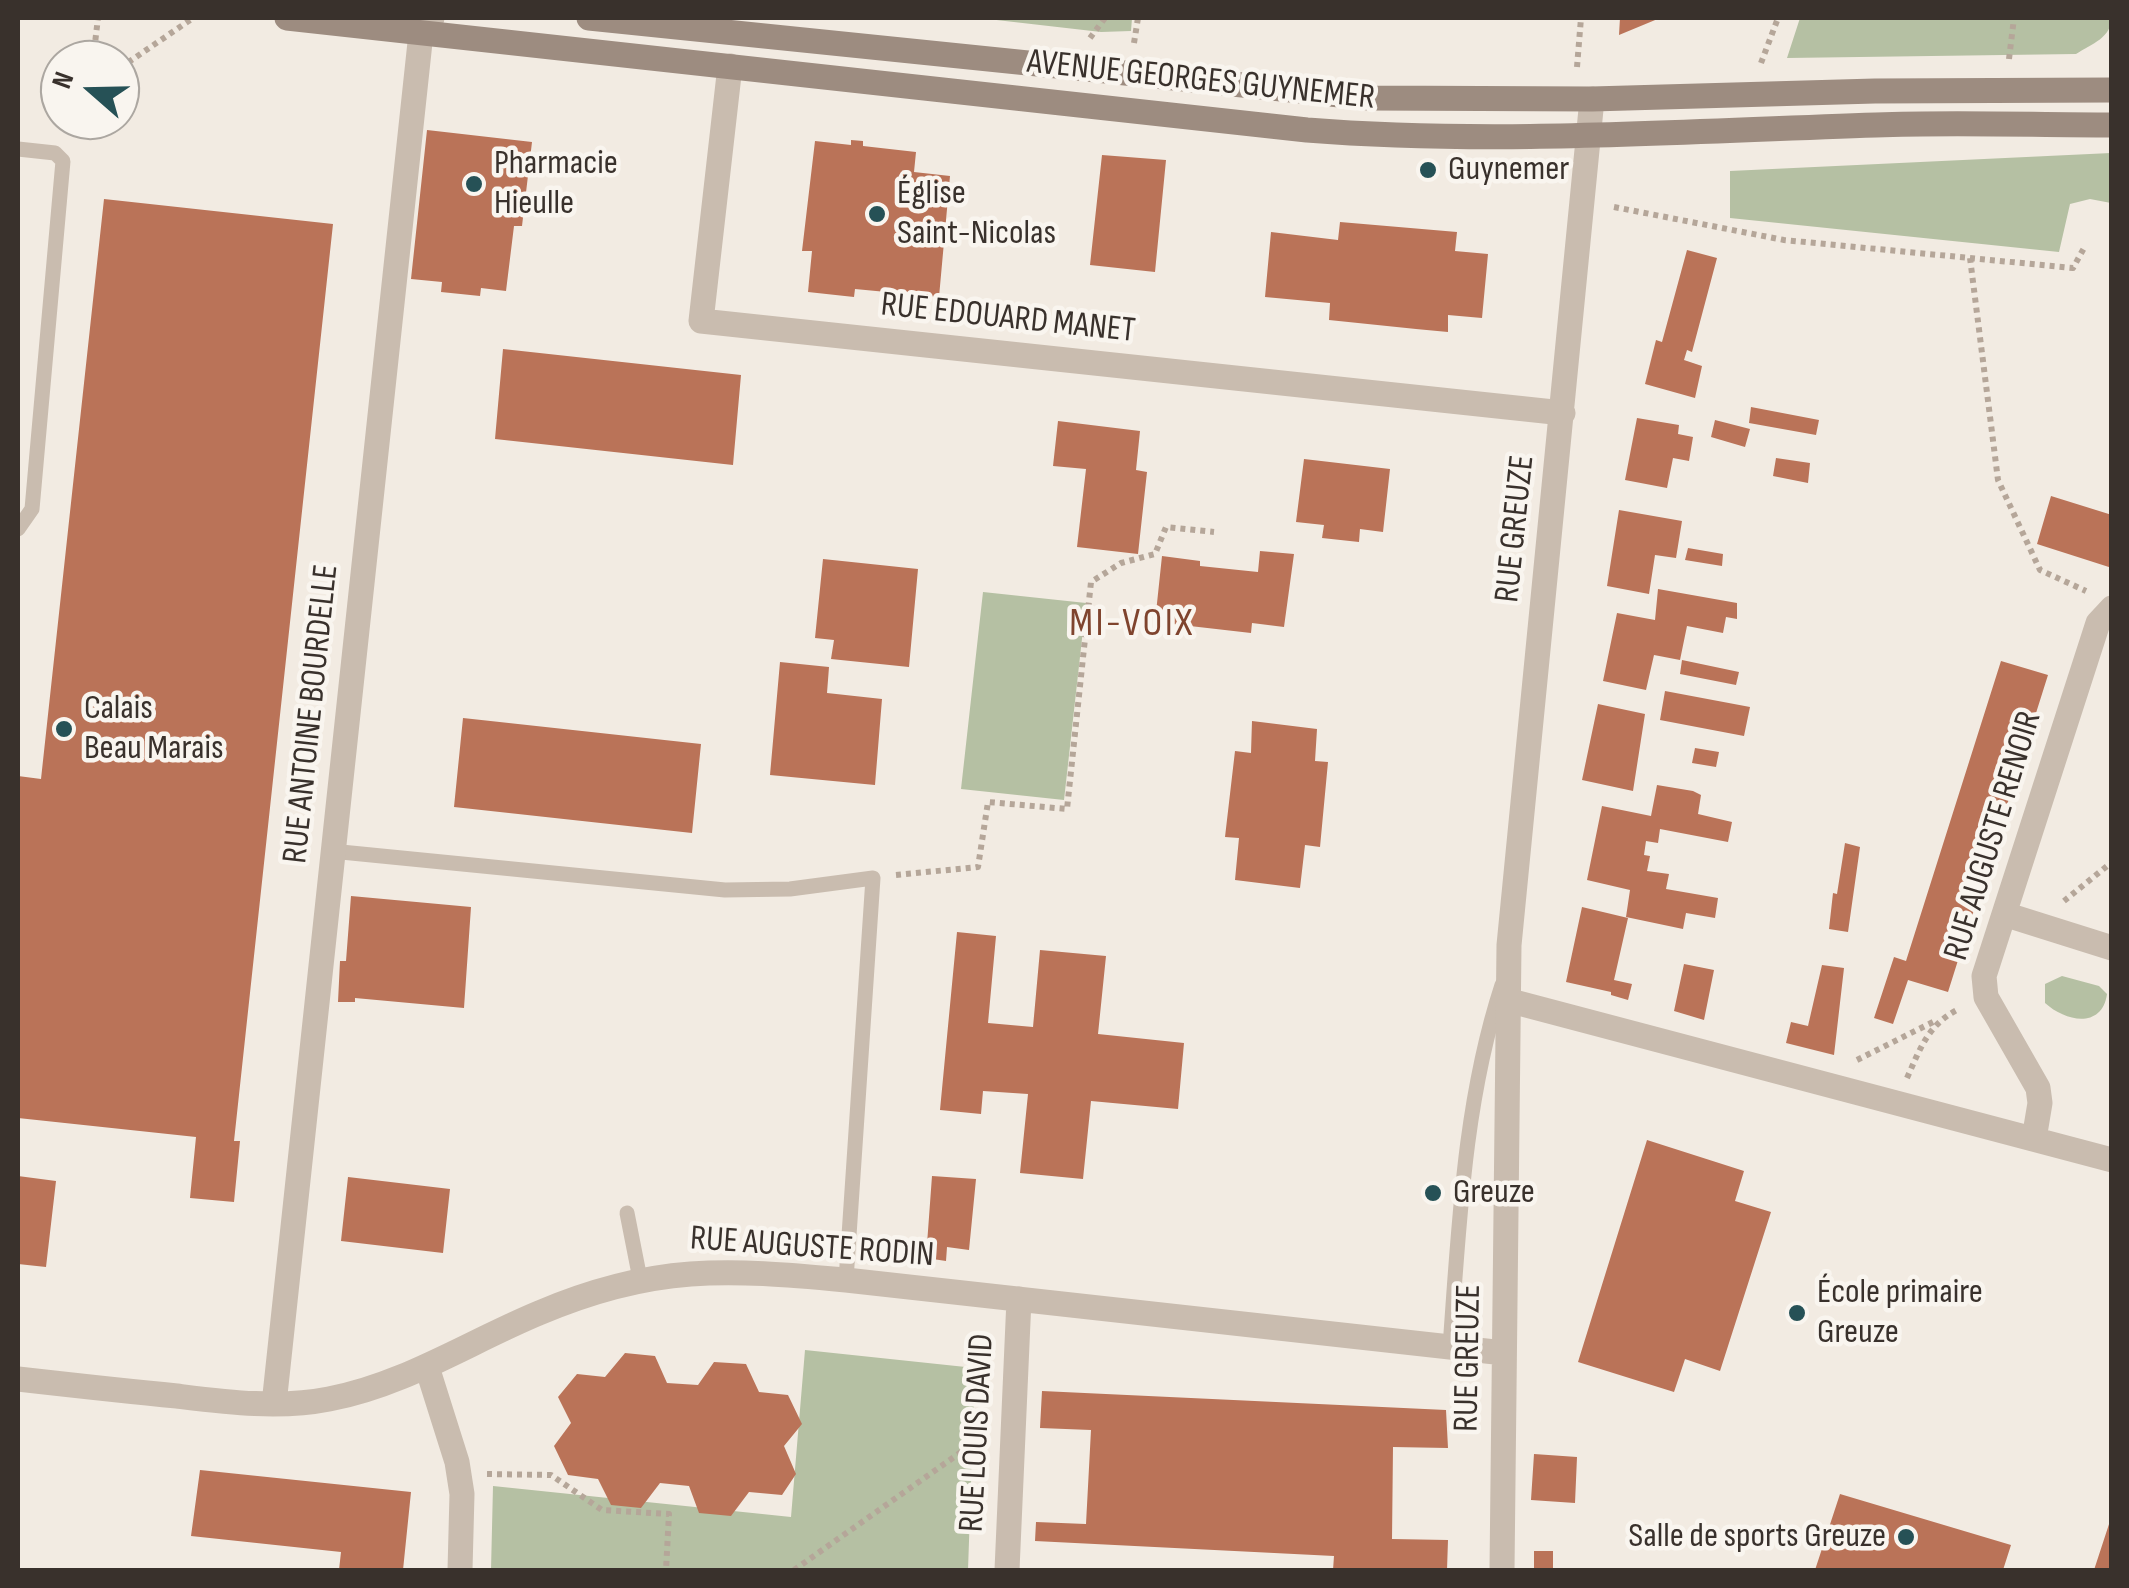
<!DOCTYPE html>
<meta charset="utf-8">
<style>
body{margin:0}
#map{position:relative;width:2129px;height:1588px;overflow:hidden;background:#f2ebe2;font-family:"Sofia Sans Condensed",sans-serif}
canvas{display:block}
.frame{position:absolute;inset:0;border:20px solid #39312c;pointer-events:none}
.north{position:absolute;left:40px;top:40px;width:100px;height:100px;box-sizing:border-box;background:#f9f5ef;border:2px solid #aca7a1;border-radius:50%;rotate:290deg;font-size:28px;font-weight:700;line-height:40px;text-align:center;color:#39312c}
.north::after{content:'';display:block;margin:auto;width:35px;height:45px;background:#265156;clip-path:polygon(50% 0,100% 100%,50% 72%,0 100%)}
</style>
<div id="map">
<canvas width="2129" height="1588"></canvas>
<div class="frame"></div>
<div class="north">N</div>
</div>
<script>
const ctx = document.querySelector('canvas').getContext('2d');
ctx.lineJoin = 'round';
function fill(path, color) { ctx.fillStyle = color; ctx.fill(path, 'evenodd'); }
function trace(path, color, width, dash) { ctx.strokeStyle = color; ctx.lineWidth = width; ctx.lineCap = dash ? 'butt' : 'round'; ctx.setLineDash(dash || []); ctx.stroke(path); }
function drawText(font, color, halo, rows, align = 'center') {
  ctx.font = font + ' "Sofia Sans Condensed",sans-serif'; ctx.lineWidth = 9; ctx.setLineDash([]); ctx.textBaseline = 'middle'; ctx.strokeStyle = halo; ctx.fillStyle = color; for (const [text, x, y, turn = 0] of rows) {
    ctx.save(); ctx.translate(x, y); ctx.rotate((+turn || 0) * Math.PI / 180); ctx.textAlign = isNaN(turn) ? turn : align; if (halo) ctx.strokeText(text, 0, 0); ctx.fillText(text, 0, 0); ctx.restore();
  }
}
fill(new Path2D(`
 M979,18H1132L1131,31L1101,32Z
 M1800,18H2111C2112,37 2092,44 2076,54L1787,58Z
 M2111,153V203L2090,199L2070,204L2059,252L1730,218V171Z
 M983,592L1086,603L1064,800L961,789Z
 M2062,976L2099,986L2107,994C2102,1029 2066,1022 2045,1003V984Z
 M805,1350L975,1368L968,1570H491L493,1486L791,1517Z`), '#b5c0a3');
fill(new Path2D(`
 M1620,18H1660L1619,35Z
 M427,130L532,142L522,226H514L506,291L481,288L480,296L441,292L442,282L411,279Z
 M851,140L863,141V146L916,152L914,172L950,176L939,297L855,289L854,297L808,292L812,251H802L815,141L851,145Z
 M1102,155L1166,160L1155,272L1090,265Z
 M104,199L333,224L234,1141H240L234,1202L190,1198L196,1137L18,1118V776L41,779Z
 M1340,222L1457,232L1455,251L1488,254L1482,318L1448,315V332L1416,329L1329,320L1330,303L1265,297L1271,232L1338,240Z
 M1687,250L1717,258L1692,352L1687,350L1684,360L1702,366L1695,398L1645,384L1656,340L1662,342Z
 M503,349L741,375L733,465L495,439Z
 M1751,407L1819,420L1816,435L1749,423Z
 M1637,418L1679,425L1678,434L1693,437L1689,461L1673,458L1667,488L1625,480Z
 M1715,420L1750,429L1745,447L1711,437Z
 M1058,421L1140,431L1136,470L1147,472L1138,554L1077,547L1086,469L1053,466Z
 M1776,458L1810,463L1808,483L1773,476Z
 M1304,459L1390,469L1383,532L1360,529L1359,542L1322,538L1324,525L1296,522Z
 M2051,496L2112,515V568L2037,544Z
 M1619,510L1682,521L1676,558L1655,555L1649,594L1607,586Z
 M1688,548L1723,554L1722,566L1685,560Z
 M1260,551L1294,554L1284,627L1252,623L1251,633L1155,622L1162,556L1200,561V566L1258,572Z
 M823,559L918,569L909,667L831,659L834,640L815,638Z
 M1658,589L1737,603V619L1726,617L1723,633L1687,626L1680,660L1654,655L1646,690L1603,681L1617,613L1655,620Z
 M1682,660L1739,672L1736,685L1680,674Z
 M2001,661L2048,675L1948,992L1908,980L1893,1024L1874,1018L1894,957L1906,961Z
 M780,662L829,667L827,693L882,699L875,785L770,775Z
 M1665,691L1750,707L1744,736L1660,720Z
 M1598,704L1645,714L1633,791L1582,780Z
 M463,718L701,744L692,833L454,807Z
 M1252,721L1317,729L1315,761L1328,762L1320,847L1305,845L1300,888L1235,880L1239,838L1225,837L1235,751L1251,753Z
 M1695,748L1719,752L1716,767L1692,763Z
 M1657,785L1693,791L1701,795L1698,814L1732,822L1728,842L1660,829L1658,843L1646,841L1644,855L1650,856L1647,871L1669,874L1666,889L1718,898L1715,918L1686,913L1683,929L1626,917L1630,890L1587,880L1602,806L1651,816Z
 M1845,843L1860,847L1848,932L1829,929L1833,893L1837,894Z
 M351,896L471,907L464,1008L355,998V1002H338L340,961H346Z
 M1582,907L1628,918L1614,980L1632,984L1628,1000L1611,995V992L1566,982Z
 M957,932L996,936L988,1023L1033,1027L1040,950L1106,956L1098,1034L1184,1043L1178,1109L1091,1101L1083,1179L1020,1173L1028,1094L983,1091L981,1114L940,1110Z
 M1684,964L1714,970L1704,1020L1674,1011Z
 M1822,965L1844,968L1834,1055L1786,1043L1791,1022L1808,1026Z
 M1647,1140L1744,1171L1735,1201L1771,1212L1720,1371L1685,1359L1674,1392L1578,1362Z
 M18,1176L56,1181L46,1267L18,1264Z
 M932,1176L976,1179L969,1250L947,1247L946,1261L926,1258Z
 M348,1177L450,1189L443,1253L341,1241Z
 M625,1353L655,1356L667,1383L698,1385L714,1362L746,1364L759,1392L788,1395L802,1424L784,1446L796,1474L782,1495L749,1492L731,1516L699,1513L689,1486L660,1483L641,1508L611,1505L598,1479L568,1475L554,1446L571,1423L558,1397L577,1374L605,1377Z
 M1042,1391L1446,1410L1448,1448L1393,1447L1392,1539L1448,1540L1447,1570H1333L1334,1556L1035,1541L1036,1522L1086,1524L1091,1430L1040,1428Z
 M1534,1454L1577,1457L1575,1503L1531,1500Z
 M200,1470L411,1492L403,1570H339L341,1552L191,1536Z
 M1840,1494L2011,1545L2003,1570H1815Z
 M2111,1518L2112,1570H2094Z
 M1534,1551H1553V1569H1534Z`), '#ba7358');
trace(new Path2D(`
 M1090,38L1105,18
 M1134,43L1138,18
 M2009,59L2014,18
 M93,60L98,18
 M1761,63L1778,18
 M1577,67L1581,18
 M120,68L193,18
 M73,136L79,120
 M1614,207L1784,240L2073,268L2084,248
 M1970,258L1998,480L2040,570L2086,591
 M896,875L978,867L988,802L1067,809L1091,582L1121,563L1155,554L1166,527L1214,532
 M2064,901L2112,862
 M1857,1060L1935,1021
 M1907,1078C1920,1049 1928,1025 1957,1010
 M487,1474L551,1475L602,1510L669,1514L666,1570
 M794,1570L981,1438`), '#b5a699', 6, [5, 5]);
trace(new Path2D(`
 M18,149L55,153L63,161L32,509L18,529
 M331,851L725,890L790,889L873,878L846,1280
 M627,1213L640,1279
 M1450,1347C1459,1226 1464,1101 1502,985`), '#c9bcaf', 15);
trace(new Path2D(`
 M730,66L701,321L1563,413
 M2004,914L2112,948
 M1507,1000L2112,1160
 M2034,1139L2040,1103L2038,1088L1986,997L1984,976L2098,623L2112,608
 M427,1367L457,1462L462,1494L460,1570
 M18,1379C71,1385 124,1391 177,1396C226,1402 279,1409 329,1399C404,1385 469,1342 539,1313C654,1264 726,1269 846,1280L1504,1353
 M274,1404L421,33L432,18
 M1007,1570L1019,1299
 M1502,1570L1509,945L1592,99`), '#c9bcaf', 25);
trace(new Path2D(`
 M287,18L1307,130C1496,145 1687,131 1876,125C1954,122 2033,125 2112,125
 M589,18L1369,98L1592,99L1875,91L2112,90`), '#9d8c80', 25);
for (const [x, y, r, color] of [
 [1428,170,10,"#265156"],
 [474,184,10,"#265156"],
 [877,214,10,"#265156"],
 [64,729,10,"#265156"],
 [1433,1193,10,"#265156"],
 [1797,1313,10,"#265156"],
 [1906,1537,10,"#265156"]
]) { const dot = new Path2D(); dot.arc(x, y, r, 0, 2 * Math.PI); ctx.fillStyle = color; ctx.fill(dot); trace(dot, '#f9f5ef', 4); }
drawText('35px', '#39312c', '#f9f5ef', [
 ["AVENUE GEORGES GUYNEMER",1201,81,6],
 ["RUE EDOUARD MANET",1008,319,6],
 ["RUE GREUZE",1516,529,-84],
 ["RUE ANTOINE BOURDELLE",312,714,-84],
 ["RUE AUGUSTE RENOIR",1994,836,-73],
 ["RUE AUGUSTE RODIN",812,1248,4],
 ["RUE GREUZE",1469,1358,-89],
 ["RUE LOUIS DAVID",978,1433,-87]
]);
drawText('35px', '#39312c', '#f9f5ef', [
 ["Pharmacie",494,164],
 ["Hieulle",494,204],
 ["Guynemer",1448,170],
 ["Église",897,194],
 ["Saint-Nicolas",897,234],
 ["Calais",84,709],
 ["Beau Marais",84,749],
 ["Greuze",1453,1193],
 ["École primaire",1817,1293],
 ["Greuze",1817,1333],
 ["Salle de sports Greuze",1886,1537,"right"]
], 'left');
ctx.letterSpacing = '2.5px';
drawText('40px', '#7f442e', '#f9f5ef', [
 ["MI-VOIX",1132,625]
]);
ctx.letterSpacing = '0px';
</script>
